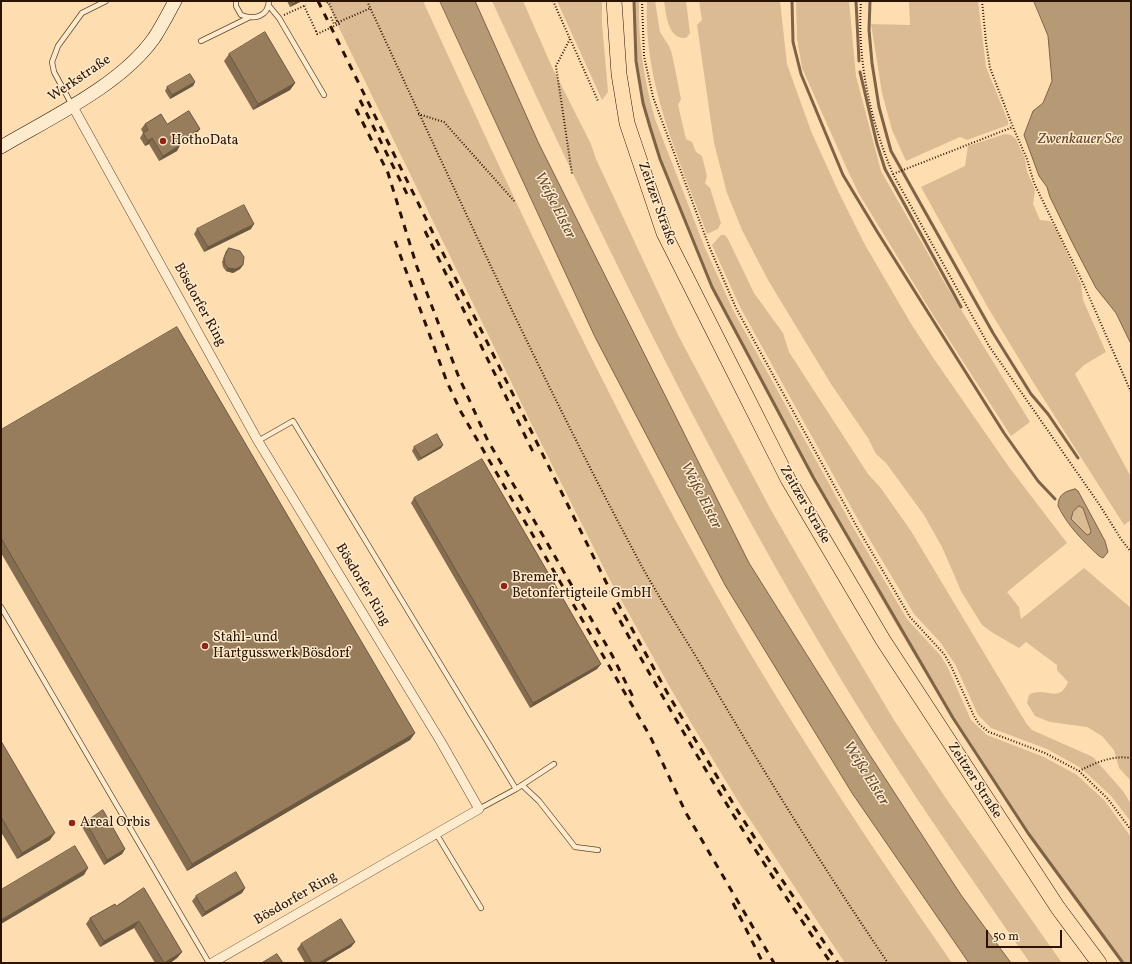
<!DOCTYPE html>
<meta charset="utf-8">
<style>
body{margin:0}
#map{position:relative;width:1132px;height:964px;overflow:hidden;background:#fedeb1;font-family:Vollkorn,serif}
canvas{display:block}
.frame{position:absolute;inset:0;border:2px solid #2a1300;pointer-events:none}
.scale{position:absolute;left:986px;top:930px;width:76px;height:18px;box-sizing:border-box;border:2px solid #2a1300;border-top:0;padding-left:5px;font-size:12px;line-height:14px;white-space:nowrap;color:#2a1300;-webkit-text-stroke:3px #feeacc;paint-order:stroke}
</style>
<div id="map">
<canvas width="1132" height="964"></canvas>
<div class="frame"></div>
<div class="scale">50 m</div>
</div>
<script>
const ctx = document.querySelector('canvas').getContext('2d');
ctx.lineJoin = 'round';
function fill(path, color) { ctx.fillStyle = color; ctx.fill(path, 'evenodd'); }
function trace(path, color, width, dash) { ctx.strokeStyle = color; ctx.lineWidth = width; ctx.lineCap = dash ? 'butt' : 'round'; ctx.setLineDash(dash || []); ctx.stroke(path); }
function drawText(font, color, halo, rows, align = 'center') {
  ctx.font = font + ' Vollkorn,serif'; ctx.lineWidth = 3; ctx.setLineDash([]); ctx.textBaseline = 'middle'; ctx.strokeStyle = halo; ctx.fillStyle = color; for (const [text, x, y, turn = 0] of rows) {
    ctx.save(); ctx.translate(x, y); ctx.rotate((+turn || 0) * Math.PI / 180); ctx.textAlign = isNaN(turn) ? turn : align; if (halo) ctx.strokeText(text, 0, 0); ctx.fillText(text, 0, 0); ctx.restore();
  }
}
fill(new Path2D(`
 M326,1H423C512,195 602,389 706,576C780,710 865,837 952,963H845L739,803L672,691L610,580L533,427Z
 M492,1H523L552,67L591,144L596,159L678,335L771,510L831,614L894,720L945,797L1062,963H1030C957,858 884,754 820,644C697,436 593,220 492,1Z
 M557,1H602V23L608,92L602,100Z
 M634,1H639C638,41 644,80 655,119L705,248L733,310L854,529L907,619L941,656L948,668L971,720L987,735L1044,757L1077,775L1105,801L1131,837V963H1123C1091,920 1059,878 1029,835C945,713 871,583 800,454C755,372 711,290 677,203C662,164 646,125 639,83C634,56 633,28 634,1Z
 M647,1H655L660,32L669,46L672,54L681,99L678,105L686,139L692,142L696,152L702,156L707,176L705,183L710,188L721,223L718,229L707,234C679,158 643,84 647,1Z
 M664,1H686L690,33L686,38C668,40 666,14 664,1Z
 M699,1H780L787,64L811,131L839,193L864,243L910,322L934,359L1009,467L1067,543L1007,592L1019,607L1021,619L1084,568L1131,608V781L1119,768L1114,750L1102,736L1087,727L1050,722L1035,716L1027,703L1029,695C1044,685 1059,705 1068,682L1057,670V665L1026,642L1019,648L993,633L982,625L961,591L942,547L924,515L886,463L876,454L868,438L831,384L768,280L742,230L727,193L714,143L697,25L702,20Z
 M796,1H849L856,76L881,171L946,285L1030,422L1011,436L933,315L859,194L847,169L802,68L797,38Z
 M909,1H978L986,67L1008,121V125L967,140L960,137L906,161L892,130L882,93L871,24L910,25Z
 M1005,134L1011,135L1016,139L1025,159L1027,171L1035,190L1033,204L1040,220L1050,221L1056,229L1081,284L1083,300L1106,352L1084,365L1075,374L1131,477V520L1124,525L1033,382L987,306L921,187L965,166L968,146Z
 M721,235H725L728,239L754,293L783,333L789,352L868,474L880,487L911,531L1026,723L1032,730L1093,757L1123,791L1131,804V822L1111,796L1081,768L1047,749L991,728L978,715L955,664L940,642L914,614L861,525L740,307L712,245Z
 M1079,506L1083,508L1091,531L1090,534L1087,535L1071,519L1073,512Z`), '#dabb93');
const water = new Path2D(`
 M440,1H475L538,142L749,563L866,749L961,895L1011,963H969L852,793L725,585L595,337Z
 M1034,1H1131V344L1116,313L1096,288L1074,246L1050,197L1047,187L1039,176L1024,135L1033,111L1043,103L1052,81L1048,36Z
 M1075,489L1078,491L1105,541L1108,552L1103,558L1099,556C1082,540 1068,526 1058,506C1058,494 1066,491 1075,489ZM1079,506L1083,508L1091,531L1090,534L1087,535L1071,519L1073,512Z`);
fill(water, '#b69975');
trace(water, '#7e6346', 1);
trace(new Path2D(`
 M634,1L636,61L643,103L650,127L660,159L712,287L813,477L953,718L1028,833L1123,963
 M792,1L793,42L801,74L843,175L878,233L1004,433L1038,481L1055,499
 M856,1L859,61
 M870,1L869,30L872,63L879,107L891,151L993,333L1031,394L1048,414L1078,458
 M860,72L877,144L885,169L961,307`), '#7e6346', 3);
const lane = new Path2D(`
 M236,1V6L241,15C254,20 268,17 269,1
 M269,6L279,18L324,95
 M201,41L248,18
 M72,105L54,72L52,62L58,46L82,13L106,1
 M258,441L293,421L516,789L479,809
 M1,607L209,963
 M522,785L539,801L575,847L598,850
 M516,789L554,764
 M437,835L481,908`);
const street = new Path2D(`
 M72,105L258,441L441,742L479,809L212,963`);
const secondary = new Path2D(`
 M1,147C50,118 121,85 154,38C162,26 168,14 175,1`);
const primary = new Path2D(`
 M614,1L619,74L627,123L664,233L730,364L788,479L883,640L1058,908L1099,963`);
trace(lane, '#5f462c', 6);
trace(street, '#5f462c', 10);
trace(secondary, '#2a1300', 14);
trace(primary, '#2a1300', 16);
trace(new Path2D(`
 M324,1L329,3L337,21
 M367,1C452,184 536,368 631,546C652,587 677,625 701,665C760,766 822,866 888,963
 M553,1L598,101
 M642,1L644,56L653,97L709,246L736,308L857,527L910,617L944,654L951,666L975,718L980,725L989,732L1045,753L1079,771L1108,799L1131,830
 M861,1C857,60 870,120 893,174L989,346L1099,504L1121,539L1131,552
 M982,1L986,42L990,68L1013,127L1027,159L1034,183L1083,283L1131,392
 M304,6L316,31
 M284,15L306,5
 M331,17L334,24L371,8
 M570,39L556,66L572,174
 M418,114L444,122L515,202
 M893,174L1013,127
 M1079,771C1095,763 1112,755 1131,758`), '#2a1300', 2, [1, 2]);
trace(lane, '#feeacc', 4.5);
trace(street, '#feeacc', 9);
trace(secondary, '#feeacc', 13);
trace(primary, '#fedeb1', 15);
trace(new Path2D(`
 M318,1L606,582L668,694L734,805L768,859L838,963
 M360,100L410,200
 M356,109L388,173L417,267L458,375L487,439L612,655L633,697
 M425,231L533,452
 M395,241L447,382L461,412L650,736L686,813L774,963
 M613,608C680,730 751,849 831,963
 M733,903L763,963`), '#2a1300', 3, [7, 7]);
trace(new Path2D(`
 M316,31L317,34L339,24L337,21`), '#2a1300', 2, [1, 2]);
fill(new Path2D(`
 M287,1H302L290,7Z
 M229,54L295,83L290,90L253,110L224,61Z
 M195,82L193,86L170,99L165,91L167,87Z
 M145,124H167L200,129L196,134L179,144L180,145L177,151L159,161L149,144L145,146L140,138L143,133L141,129Z
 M197,229H251L204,252L194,234Z
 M229,248L243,265L240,269L233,273L226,271L223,267L222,262L226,251Z
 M1,430L415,733L410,740L187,871L1,553Z
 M443,445L441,448L418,461L412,451L414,447Z
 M414,498L601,664L597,669L530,708L411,503Z
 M1,741L50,840L17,859L1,832Z
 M86,822L125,849L122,854L104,865L82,827Z
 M245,888L242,893L202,917L192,901L196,896Z
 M116,906L182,952L177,958L170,963H155L134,928L100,947L86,924L90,918Z
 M355,942L351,947L324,963H305L297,949L301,944Z`), '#836c4f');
fill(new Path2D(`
 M298,1H302L290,7L293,4Z
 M195,82L193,86L170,99L172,95Z
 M295,83L290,90L253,110L258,104Z
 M200,129L196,134L174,147L178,142Z
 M152,138L149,144L145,146L148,141Z
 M180,145L177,151L159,161L163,156Z
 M254,224L251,229L204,252L208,247Z
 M243,265L240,269L233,273L226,271L228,268Z
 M443,445L441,448L418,461L421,458Z
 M601,664L597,669L530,708L533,703Z
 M415,733L410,740L187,871L192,864Z
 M55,833L50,840L17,859L22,853Z
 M125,849L122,854L104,865L107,860Z
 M88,868L84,875L1,924V920Z
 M245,888L242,893L202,917L205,912Z
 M139,921L134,928L100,947L104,941Z
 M355,942L351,947L324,963H319Z
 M182,952L177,958L170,963H164Z`), '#6a5840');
const building = new Path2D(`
 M291,1H298L293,4Z
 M265,32L295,83L258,104L229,54Z
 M190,74L195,82L172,95L167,87Z
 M189,111L200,129L178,142L180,145L163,156L152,138L148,141L143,133L148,130L145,124L161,114L167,124Z
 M244,205L254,224L208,247L197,229Z
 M229,248L240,251L244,257L243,265L236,269L228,268L225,264L224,258Z
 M177,327L415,733L192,864L1,538V430Z
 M437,434L443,445L421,458L414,447Z
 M482,459L601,664L533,703L414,498Z
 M1,741L55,833L22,853L1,817Z
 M103,810L125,849L107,860L86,822Z
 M75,846L88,868L1,920V890Z
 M236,872L245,888L205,912L196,896Z
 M144,888L182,952L164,963L139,921L104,941L90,918L115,904L116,906Z
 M341,919L355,942L319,963H312L301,944Z
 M277,954L283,963H262Z`);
fill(building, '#987d5c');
trace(building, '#6a5840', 1);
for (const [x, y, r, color] of [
 [163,141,4,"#8f2418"],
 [504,586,4,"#8f2418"],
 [205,646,4,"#8f2418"],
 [72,823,4,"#8f2418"]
]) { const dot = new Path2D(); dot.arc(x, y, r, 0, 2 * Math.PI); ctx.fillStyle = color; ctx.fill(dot); trace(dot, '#feeacc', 1.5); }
drawText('14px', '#2a1300', '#feeacc', [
 ["Werkstraße",80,79,-34],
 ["Zeitzer Straße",656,204,70],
 ["Bösdorfer Ring",199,305,61],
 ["Zeitzer Straße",804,505,60],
 ["Bösdorfer Ring",362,585,59],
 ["Zeitzer Straße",974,781,57],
 ["Bösdorfer Ring",296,899,-30]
]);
drawText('14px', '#2a1300', '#feeacc', [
 ["HothoData",171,141],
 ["Bremer",512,578],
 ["Betonfertigteile GmbH",512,594],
 ["Stahl- und",213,638],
 ["Hartgusswerk Bösdorf",213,654],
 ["Areal Orbis",80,823]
], 'left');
drawText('italic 15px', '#62492f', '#feeacc', [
 ["Zwenkauer See",1080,140],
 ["Weiße Elster",554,206,63],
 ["Weiße Elster",700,496,63],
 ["Weiße Elster",865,774,58]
]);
</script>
